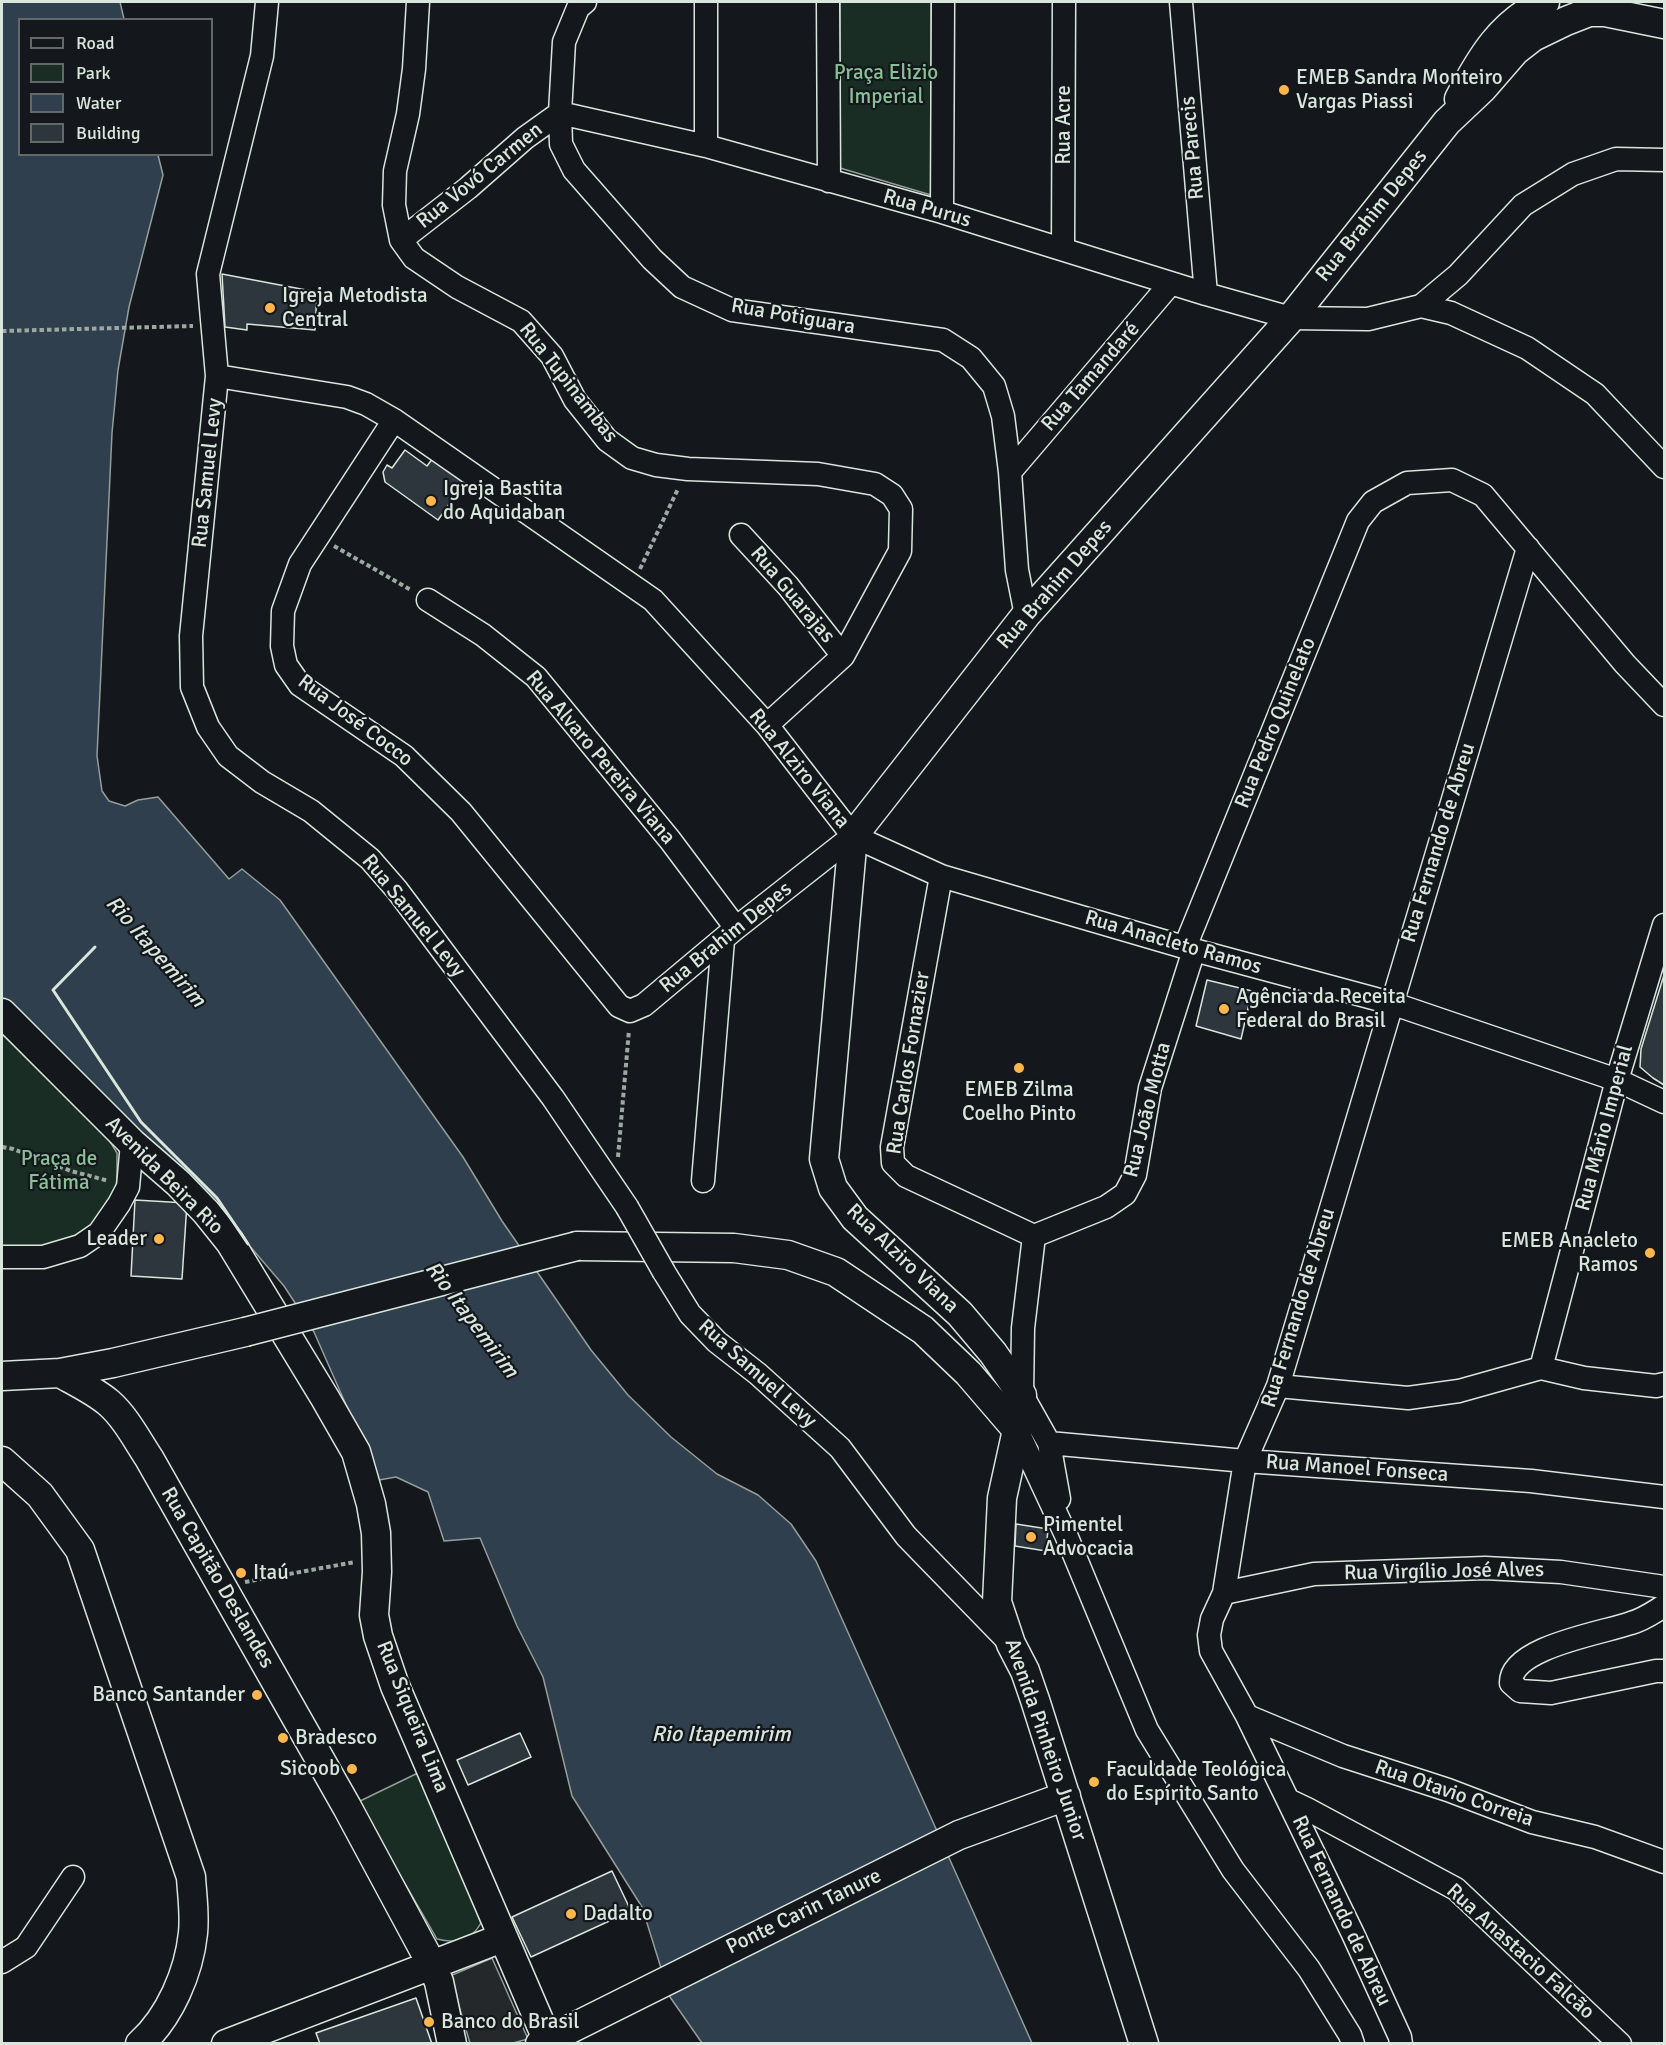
<!DOCTYPE html>
<meta charset="utf-8">
<style>
body{margin:0}
#map{position:relative;width:1666px;height:2045px;overflow:hidden;background:#14181c;font-family:Signika,sans-serif}
canvas{display:block}
.frame{position:absolute;inset:0;border:3px solid #d8e6dc;pointer-events:none}
.legend{position:absolute;left:18px;top:18px;width:195px;height:138px;box-sizing:border-box;background:#14181c;border:2px solid #626a69;margin:0;padding:8px 10px;list-style:none;font-size:18px;color:#d8e6dc}
.legend li{display:flex;align-items:center;gap:12px;height:30px}
.legend b{width:30px;border:2px solid #626a69}
</style>
<div id="map">
<canvas width="1666" height="2045"></canvas>
<div class="frame"></div>
<ul class="legend">
<li><b style="height:8px;background:#14181c"></b>Road</li>
<li><b style="height:16px;background:#1a2d24"></b>Park</li>
<li><b style="height:16px;background:#2f3f4d"></b>Water</li>
<li><b style="height:16px;background:#2c363c"></b>Building</li>
</ul>
</div>
<script>
const ctx = document.querySelector('canvas').getContext('2d');
ctx.lineJoin = 'round';
function fill(path, color) { ctx.fillStyle = color; ctx.fill(path, 'evenodd'); }
function trace(path, color, width, dash) { ctx.strokeStyle = color; ctx.lineWidth = width; ctx.lineCap = dash ? 'butt' : 'round'; ctx.setLineDash(dash || []); ctx.stroke(path); }
function drawText(font, color, halo, rows, align = 'center') {
  ctx.font = font + ' Signika,sans-serif'; ctx.lineWidth = 4.5; ctx.setLineDash([]); ctx.textBaseline = 'middle'; ctx.strokeStyle = halo; ctx.fillStyle = color; for (const [text, x, y, turn = 0] of rows) {
    ctx.save(); ctx.translate(x, y); ctx.rotate((+turn || 0) * Math.PI / 180); ctx.textAlign = isNaN(turn) ? turn : align; if (halo) ctx.strokeText(text, 0, 0); ctx.fillText(text, 0, 0); ctx.restore();
  }
}
const green = new Path2D(`
 M840,2H931V195L840,168Z
 M2,1024L103,1130L117,1153V1174L116,1194L88,1230L71,1240L41,1248L2,1247Z
 M420,1772L481,1923C471,1941 456,1944 437,1939L358,1802Z`);
fill(green, '#1a2d24');
trace(green, '#939e99', 1.5);
const parking = new Path2D(`
 M492,1958L528,2039L513,2043H470L450,1976Z`);
fill(parking, '#24282b');
trace(parking, '#939e99', 1.5);
const water = new Path2D(`
 M2,2H120L124,19L20,20V154L158,155L163,175L129,307L118,370L112,433L97,756L102,791L109,801L125,806L138,800L158,797L229,879L242,869L280,900L463,1157L502,1221L591,1350L628,1395L671,1437L717,1474L758,1495L791,1524L816,1561L1032,2043H702L670,1997L642,1907L572,1796L543,1677L517,1626L480,1538L444,1541L428,1492L396,1477L379,1480L314,1332L284,1286L248,1244L65,1065L2,997Z`);
fill(water, '#2f3f4d');
trace(water, '#939e99', 1.5);
const building = new Path2D(`
 M222,274L317,292L315,330L247,324V330L225,327Z
 M405,450L427,466L433,458L466,480L438,520L385,482L383,472L387,465L392,468Z
 M1664,975V1085L1653,1078L1640,1067L1641,1049Z
 M1207,980L1252,991L1241,1039L1196,1026Z
 M135,1200L187,1203L182,1279L131,1276Z
 M1016,1524L1048,1529L1046,1551L1015,1546Z
 M520,1733L531,1757L468,1785L457,1760Z
 M612,1871L631,1911L531,1957L512,1917Z
 M416,1998L432,2044H320L316,2033Z`);
fill(building, '#2c363c');
trace(building, '#d8e6dc', 1.5);
const minor = new Path2D(`
 M267,2L262,56L208,274L217,376L191,636L192,687L208,727L228,756L262,782L311,811L370,859L397,890L553,1098L627,1207
 M418,2L414,69L408,114L395,171L394,205L401,240L414,258L457,287L521,321L552,356L575,400L607,440L632,458L656,465L688,469L818,474L875,484L892,495L901,509L900,551L843,656L767,725
 M585,2L578,8L564,42L560,113L561,144L574,170L652,259L682,287L732,310L943,340L971,358L994,386L1003,416L1010,472L1017,570L1026,615
 M828,2L829,181
 M1181,2L1206,294
 M706,146V2
 M942,212L943,2
 M401,240L468,188L525,138L560,113L706,146L942,212L1206,294L1291,318L1368,319L1421,306L1458,275L1523,205L1573,174L1616,159L1664,160
 M1063,249L1064,2
 M1421,306L1451,313L1527,348L1595,394L1664,467
 M217,376L347,397L366,404L394,420L653,600L767,725L853,836L941,876L1194,950L1391,1003L1617,1080L1664,1102
 M394,420L300,564L283,611L282,646L286,665L300,685L404,756L461,812L619,1006L630,1011L644,1005L736,928L853,836
 M1010,472L1171,283
 M741,535L788,586L843,656
 M428,600L483,635L536,677L670,840L736,928
 M941,876L892,1147L893,1163L906,1176L1034,1236
 M1185,947L1358,521L1373,502L1407,483L1452,480L1483,495L1625,664L1664,705
 M703,1181L723,940
 M1034,1236L1106,1207L1125,1194L1135,1175L1150,1088L1194,950
 M1034,1236L1023,1328L1022,1395L1049,1443L1059,1499
 M2,1257H43L80,1246L99,1233L119,1204L128,1187L132,1143
 M664,1272L690,1314L717,1342L758,1374L840,1448L906,1536L1009,1642
 M1541,1368L1617,1080L1664,925
 M1278,1386L1408,1398L1459,1391L1541,1368L1584,1378L1656,1386L1664,1384
 M1017,1430L1066,1535L1147,1730L1233,1870L1309,1969L1350,2035L1353,2044
 M1049,1443L1245,1461L1531,1481L1664,1497
 M1224,1593L1314,1574L1485,1568L1561,1572L1664,1587
 M1664,1606C1654,1612 1643,1620 1631,1623C1603,1633 1510,1647 1511,1683L1520,1691L1551,1693L1656,1671H1664
 M1247,1716L1343,1756L1448,1790L1532,1822L1595,1837L1664,1862
 M1288,1800L1307,1809L1456,1889L1620,2044
 M2,1962L26,1947L73,1877
 M1401,2044L1400,2037L1353,1934L1247,1716L1211,1651L1209,1635L1212,1619L1224,1593L1245,1461L1278,1386L1528,548`);
const major = new Path2D(`
 M1459,99C1481,57 1501,23 1545,2
 M2,1013L132,1143L178,1183L206,1212L230,1242L325,1398L356,1452L371,1504L376,1533L377,1572L374,1615L378,1636L395,1686L547,2039
 M577,1246L734,1248L788,1255L836,1272L923,1330L968,1373L1017,1430
 M60,1373C76,1382 95,1391 109,1403C126,1418 137,1440 149,1458L347,1807L432,1965L439,1982L452,2044
 M2,1376L60,1373L113,1363L245,1332
 M2,1461L40,1495L80,1550L191,1877C192,1895 195,1914 193,1933C189,1972 170,2017 140,2044
 M226,2044L502,1938
 M540,2044L959,1835L1066,1796
 M1144,2044L1035,1700L1025,1671L1011,1644L997,1602L1002,1498L1017,1430L1022,1395L993,1353L960,1314L855,1218L833,1188L824,1159L853,836L1026,615L1291,318L1447,122L1482,89L1515,51L1533,37L1566,21L1589,12H1605L1664,24`);
trace(minor, '#d8e6dc', 25);
trace(major, '#d8e6dc', 31);
trace(new Path2D(`
 M2,331L193,326
 M334,546L411,590
 M640,569L678,489
 M2,1147L13,1149L71,1171L109,1181
 M618,1157L629,1030
 M245,1582L355,1562`), '#9da8a2', 4, [4.5, 3]);
trace(minor, '#14181c', 22);
trace(major, '#14181c', 28);
const minorBridge = new Path2D(`
 M627,1207L664,1272`);
const majorBridge = new Path2D(`
 M245,1332L577,1246`);
trace(minorBridge, '#d8e6dc', 25, []);
trace(majorBridge, '#d8e6dc', 31, []);
trace(minorBridge, '#14181c', 22);
trace(majorBridge, '#14181c', 28);
trace(new Path2D(`
 M95,947L53,990L141,1122L217,1198L248,1244`), '#d8e6dc', 3);
for (const [x, y, r, color] of [
 [1284,90,6,"#ffb74d"],
 [270,308,6,"#ffb74d"],
 [431,501,6,"#ffb74d"],
 [1224,1009,6,"#ffb74d"],
 [1019,1068,6,"#ffb74d"],
 [159,1239,6,"#ffb74d"],
 [1650,1253,6,"#ffb74d"],
 [1031,1537,6,"#ffb74d"],
 [241,1573,6,"#ffb74d"],
 [257,1695,6,"#ffb74d"],
 [283,1738,6,"#ffb74d"],
 [352,1769,6,"#ffb74d"],
 [1094,1782,6,"#ffb74d"],
 [571,1914,6,"#ffb74d"],
 [429,2022,6,"#ffb74d"]
]) { const dot = new Path2D(); dot.arc(x, y, r, 0, 2 * Math.PI); ctx.fillStyle = color; ctx.fill(dot); trace(dot, '#14181c', 2); }
drawText('21px', '#8ac095', '#14181c', [
 ["Praça Elizio",886,73],
 ["Imperial",886,97],
 ["Praça de",59,1159],
 ["Fátima",59,1183]
]);
drawText('21px', '#d8e6dc', '#14181c', [
 ["EMEB Sandra Monteiro",1296,78],
 ["Vargas Piassi",1296,102],
 ["Igreja Metodista",282,296],
 ["Central",282,320],
 ["Igreja Bastita",443,489],
 ["do Aquidaban",443,513],
 ["Agência da Receita",1236,997],
 ["Federal do Brasil",1236,1021],
 ["EMEB Zilma",1019,1090,"center"],
 ["Coelho Pinto",1019,1114,"center"],
 ["Leader",147,1239,"right"],
 ["EMEB Anacleto",1638,1241,"right"],
 ["Ramos",1638,1265,"right"],
 ["Pimentel",1043,1525],
 ["Advocacia",1043,1549],
 ["Itaú",253,1573],
 ["Banco Santander",245,1695,"right"],
 ["Bradesco",295,1738],
 ["Sicoob",340,1769,"right"],
 ["Faculdade Teológica",1106,1770],
 ["do Espírito Santo",1106,1794],
 ["Dadalto",583,1914],
 ["Banco do Brasil",441,2022]
], 'left');
drawText('21px', '#d8e6dc', '#14181c', [
 ["Rua Acre",1064,125,-90],
 ["Rua Parecis",1193,148,-95],
 ["Rua Vovó Carmen",480,176,-39],
 ["Rua Purus",927,209,16],
 ["Rua Brahim Depes",1372,216,-51],
 ["Rua Potiguara",793,317,10],
 ["Rua Tamandaré",1091,377,-49],
 ["Rua Tupinambas",568,383,52],
 ["Rua Samuel Levy",208,473,-84],
 ["Rua Brahim Depes",1055,585,-49],
 ["Rua Guarajas",792,595,50],
 ["Rua José Cocco",355,721,37],
 ["Rua Pedro Quinelato",1276,723,-68],
 ["Rua Alvaro Pereira Viana",600,758,50],
 ["Rua Alziro Viana",799,769,51],
 ["Rua Fernando de Abreu",1439,843,-73],
 ["Rua Samuel Levy",413,916,51],
 ["Rua Brahim Depes",726,938,-39],
 ["Rua Anacleto Ramos",1173,943,16],
 ["Rua Carlos Fornazier",909,1063,-81],
 ["Rua João Motta",1148,1110,-76],
 ["Rua Mário Imperial",1605,1128,-75],
 ["Avenida Beira Rio",164,1176,45],
 ["Rua Alziro Viana",902,1259,44],
 ["Rua Fernando de Abreu",1299,1308,-73],
 ["Rua Samuel Levy",757,1374,42],
 ["Rua Manoel Fonseca",1357,1469,4],
 ["Rua Virgílio José Alves",1444,1572,-1],
 ["Rua Capitão Deslandes",217,1578,60],
 ["Rua Siqueira Lima",412,1717,68],
 ["Avenida Pinheiro Junior",1045,1740,71],
 ["Rua Otavio Correia",1454,1794,19],
 ["Rua Fernando de Abreu",1341,1911,65],
 ["Ponte Carin Tanure",804,1912,-26],
 ["Rua Anastacio Falcão",1520,1952,42]
]);
drawText('italic 22px', '#d8e6dc', '#14181c', [
 ["Rio Itapemirim",155,952,49],
 ["Rio Itapemirim",471,1320,53],
 ["Rio Itapemirim",721,1735]
]);
</script>
